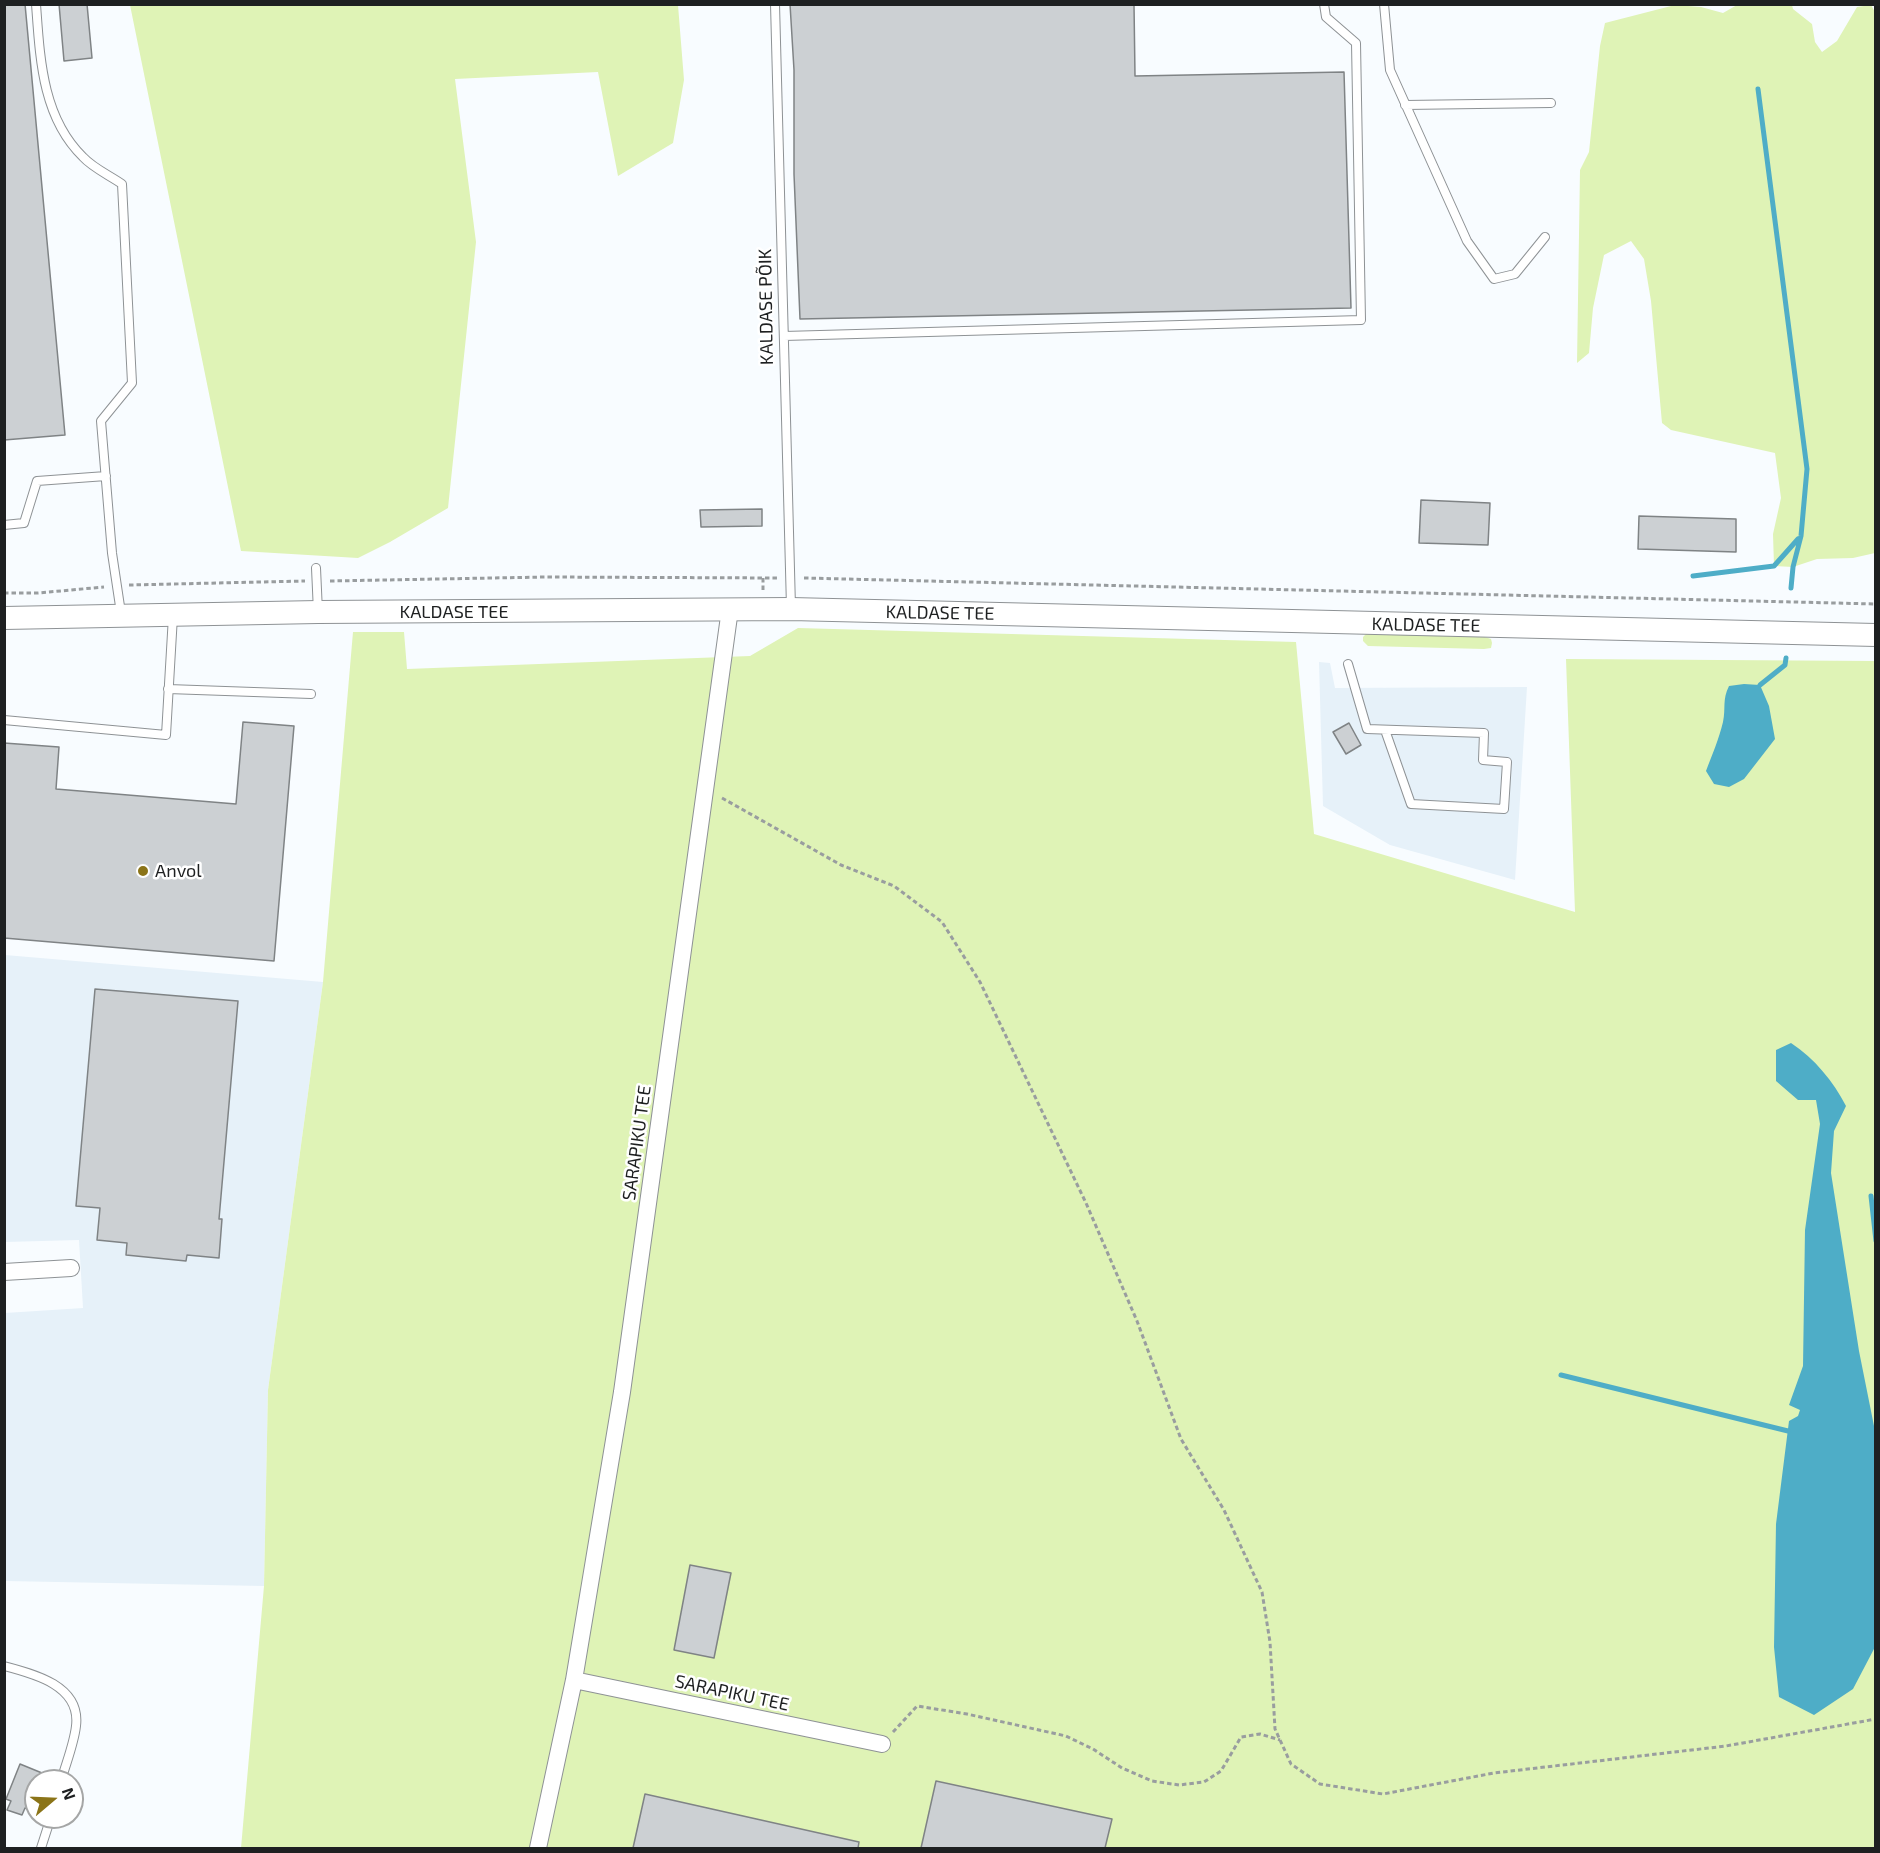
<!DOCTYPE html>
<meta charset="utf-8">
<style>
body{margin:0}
#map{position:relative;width:1880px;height:1853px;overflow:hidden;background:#f8fcff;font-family:"Exo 2",sans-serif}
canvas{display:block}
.frame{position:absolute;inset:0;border:6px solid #1e2021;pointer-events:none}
.north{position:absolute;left:24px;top:1769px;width:60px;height:60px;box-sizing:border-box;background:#fff;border:2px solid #a5a6a6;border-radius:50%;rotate:71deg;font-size:16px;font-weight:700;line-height:24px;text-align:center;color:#1e2021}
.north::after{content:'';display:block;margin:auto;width:21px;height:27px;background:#8b7418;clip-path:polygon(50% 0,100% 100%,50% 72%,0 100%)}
</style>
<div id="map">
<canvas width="1880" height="1853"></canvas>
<div class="frame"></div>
<div class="north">N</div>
</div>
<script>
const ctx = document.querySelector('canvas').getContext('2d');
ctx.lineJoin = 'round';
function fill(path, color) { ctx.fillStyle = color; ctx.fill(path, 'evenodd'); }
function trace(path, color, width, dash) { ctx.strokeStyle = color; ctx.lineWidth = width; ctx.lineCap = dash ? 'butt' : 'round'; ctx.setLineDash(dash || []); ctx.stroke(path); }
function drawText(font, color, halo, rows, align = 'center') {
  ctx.font = font + ' "Exo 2",sans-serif'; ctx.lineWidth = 5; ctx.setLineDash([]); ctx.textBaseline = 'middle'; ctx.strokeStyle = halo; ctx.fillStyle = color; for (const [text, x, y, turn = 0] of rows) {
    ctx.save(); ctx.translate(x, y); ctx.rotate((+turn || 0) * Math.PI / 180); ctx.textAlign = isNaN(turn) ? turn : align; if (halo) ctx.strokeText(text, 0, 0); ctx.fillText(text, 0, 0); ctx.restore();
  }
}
fill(new Path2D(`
 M1319,662L1330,663L1335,688L1527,687L1515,880L1390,845L1323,806Z
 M5,955L323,982L268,1390L264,1586L5,1581V1313L83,1308L79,1240L5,1242Z`), '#e6f1f9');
fill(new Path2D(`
 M130,5H678L684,80L673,143L618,176L598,72L455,79L476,242L448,508L390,542L358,558L241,551Z
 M1675,5L1701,7L1723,13L1737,5H1792L1793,9L1812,24L1815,42L1822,52L1837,41L1857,7L1871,5L1875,12V553L1853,558L1817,559L1793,567L1774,566L1773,534L1781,498L1775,453L1671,430L1662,423L1651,301L1644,259L1631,241L1604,255L1593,308L1589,353L1577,363L1580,170L1589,152L1600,46L1605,23Z
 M798,628L1296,642L1314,834L1575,912L1566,659L1875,661V1848H241L264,1586L268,1390L323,982L353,632H404L407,669L750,656Z
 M1367,633L1485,637L1491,639L1492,643L1491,648L1484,649L1368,646L1363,641V637Z`), '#dff3b6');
fill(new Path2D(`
 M1744,684L1760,685L1769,706L1775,739L1744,779L1729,787L1714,784L1706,771C1712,755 1719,739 1723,722C1726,708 1722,700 1729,686Z
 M1791,1043C1815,1059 1833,1081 1846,1106L1834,1131L1831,1173L1859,1351L1875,1431V1647L1853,1689L1814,1715L1779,1697L1774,1647L1776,1524L1789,1421L1798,1416L1800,1410L1789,1405L1803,1366L1805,1230L1820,1124L1816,1100H1798L1776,1081V1050Z`), '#4eadc7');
trace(new Path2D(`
 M1758,89L1807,469L1801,536L1793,567L1791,588
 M1693,576L1774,566L1798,539
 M1760,685L1785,665L1786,658
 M1871,1196L1876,1241
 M1561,1375L1788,1431`), '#4eadc7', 5);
const building = new Path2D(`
 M4,4H25L65,435L4,440Z
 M59,4H87L92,58L64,61Z
 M790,4H1134L1135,76L1344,72L1351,308L800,319L794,174V70Z
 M1421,500L1490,503L1488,545L1419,543Z
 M762,509V526L701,527L700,510Z
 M1639,516L1736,519V552L1638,549Z
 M243,722L294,726L274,961L4,938V743L59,747L56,789L236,804Z
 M1349,723L1361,745L1346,754L1333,732Z
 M95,989L238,1001L219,1219H222L219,1258L187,1255L186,1261L126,1255L127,1243L97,1240L100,1208L76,1206Z
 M690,1565L731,1573L714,1658L674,1650Z
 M20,1764L42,1773L39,1781H36V1789L28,1809L25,1808L22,1815L7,1810L11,1801L6,1799Z
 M936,1781L1112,1819L1105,1848H921Z
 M645,1794L859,1842L858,1848H633Z`);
fill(building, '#ccd0d3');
trace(building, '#7f8385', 1.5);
const lane = new Path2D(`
 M36,4C40,58 42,117 83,157C93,168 109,175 122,184L132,383L101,421L112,553L121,613
 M775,4L791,607
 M1384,4L1390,70L1467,241L1494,279L1515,274L1545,237
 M1405,105L1551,103
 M784,336L1361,320L1356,43L1326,17L1324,4
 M4,525L24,523L37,481L106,476
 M316,568L318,612
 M1348,664L1367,729L1484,733L1483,760L1507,762L1504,809L1411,804L1385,730
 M168,689L311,694
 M4,720L166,735L173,616
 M4,1666C35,1674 81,1686 76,1726C74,1744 66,1763 61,1781
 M41,1848L51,1817`);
const street = new Path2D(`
 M4,1272L71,1268
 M574,1680L882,1744
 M538,1848L574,1680L622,1392L730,609`);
const secondary = new Path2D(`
 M4,618L318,612L791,609L1876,635`);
trace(lane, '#8e9295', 10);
trace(street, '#8e9295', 18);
trace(secondary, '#8e9295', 24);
trace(new Path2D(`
 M763,578V591
 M804,578L1876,604
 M330,581L546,577L779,578
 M129,585L305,581
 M4,593H38L104,587
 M722,798L841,865L894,886L942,922L980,982L1086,1203L1137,1321L1181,1439L1224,1510L1262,1592L1270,1642L1275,1729L1291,1764L1320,1784L1383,1794L1494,1773L1726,1746L1876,1719
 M893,1732L917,1706L967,1714L1066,1736L1093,1749L1122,1768L1152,1781L1179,1785L1204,1782L1221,1771L1241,1737L1260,1734L1280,1740`), '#999d9f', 3, [4.5, 3]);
trace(lane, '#fff', 8);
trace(street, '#fff', 16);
trace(secondary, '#fff', 22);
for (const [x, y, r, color] of [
 [143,871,6,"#8b7418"]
]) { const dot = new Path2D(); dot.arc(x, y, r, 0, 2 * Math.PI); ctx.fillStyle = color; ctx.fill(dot); trace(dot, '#fff', 2); }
drawText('18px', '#1e2021', '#fff', [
 ["KALDASE PÕIK",766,307,-91],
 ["KALDASE TEE",454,612],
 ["KALDASE TEE",940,613,1],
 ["KALDASE TEE",1426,625,1],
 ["SARAPIKU TEE",637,1143,-82],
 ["SARAPIKU TEE",732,1693,12]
]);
drawText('18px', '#1e2021', '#fff', [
 ["Anvol",155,871]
], 'left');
</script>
